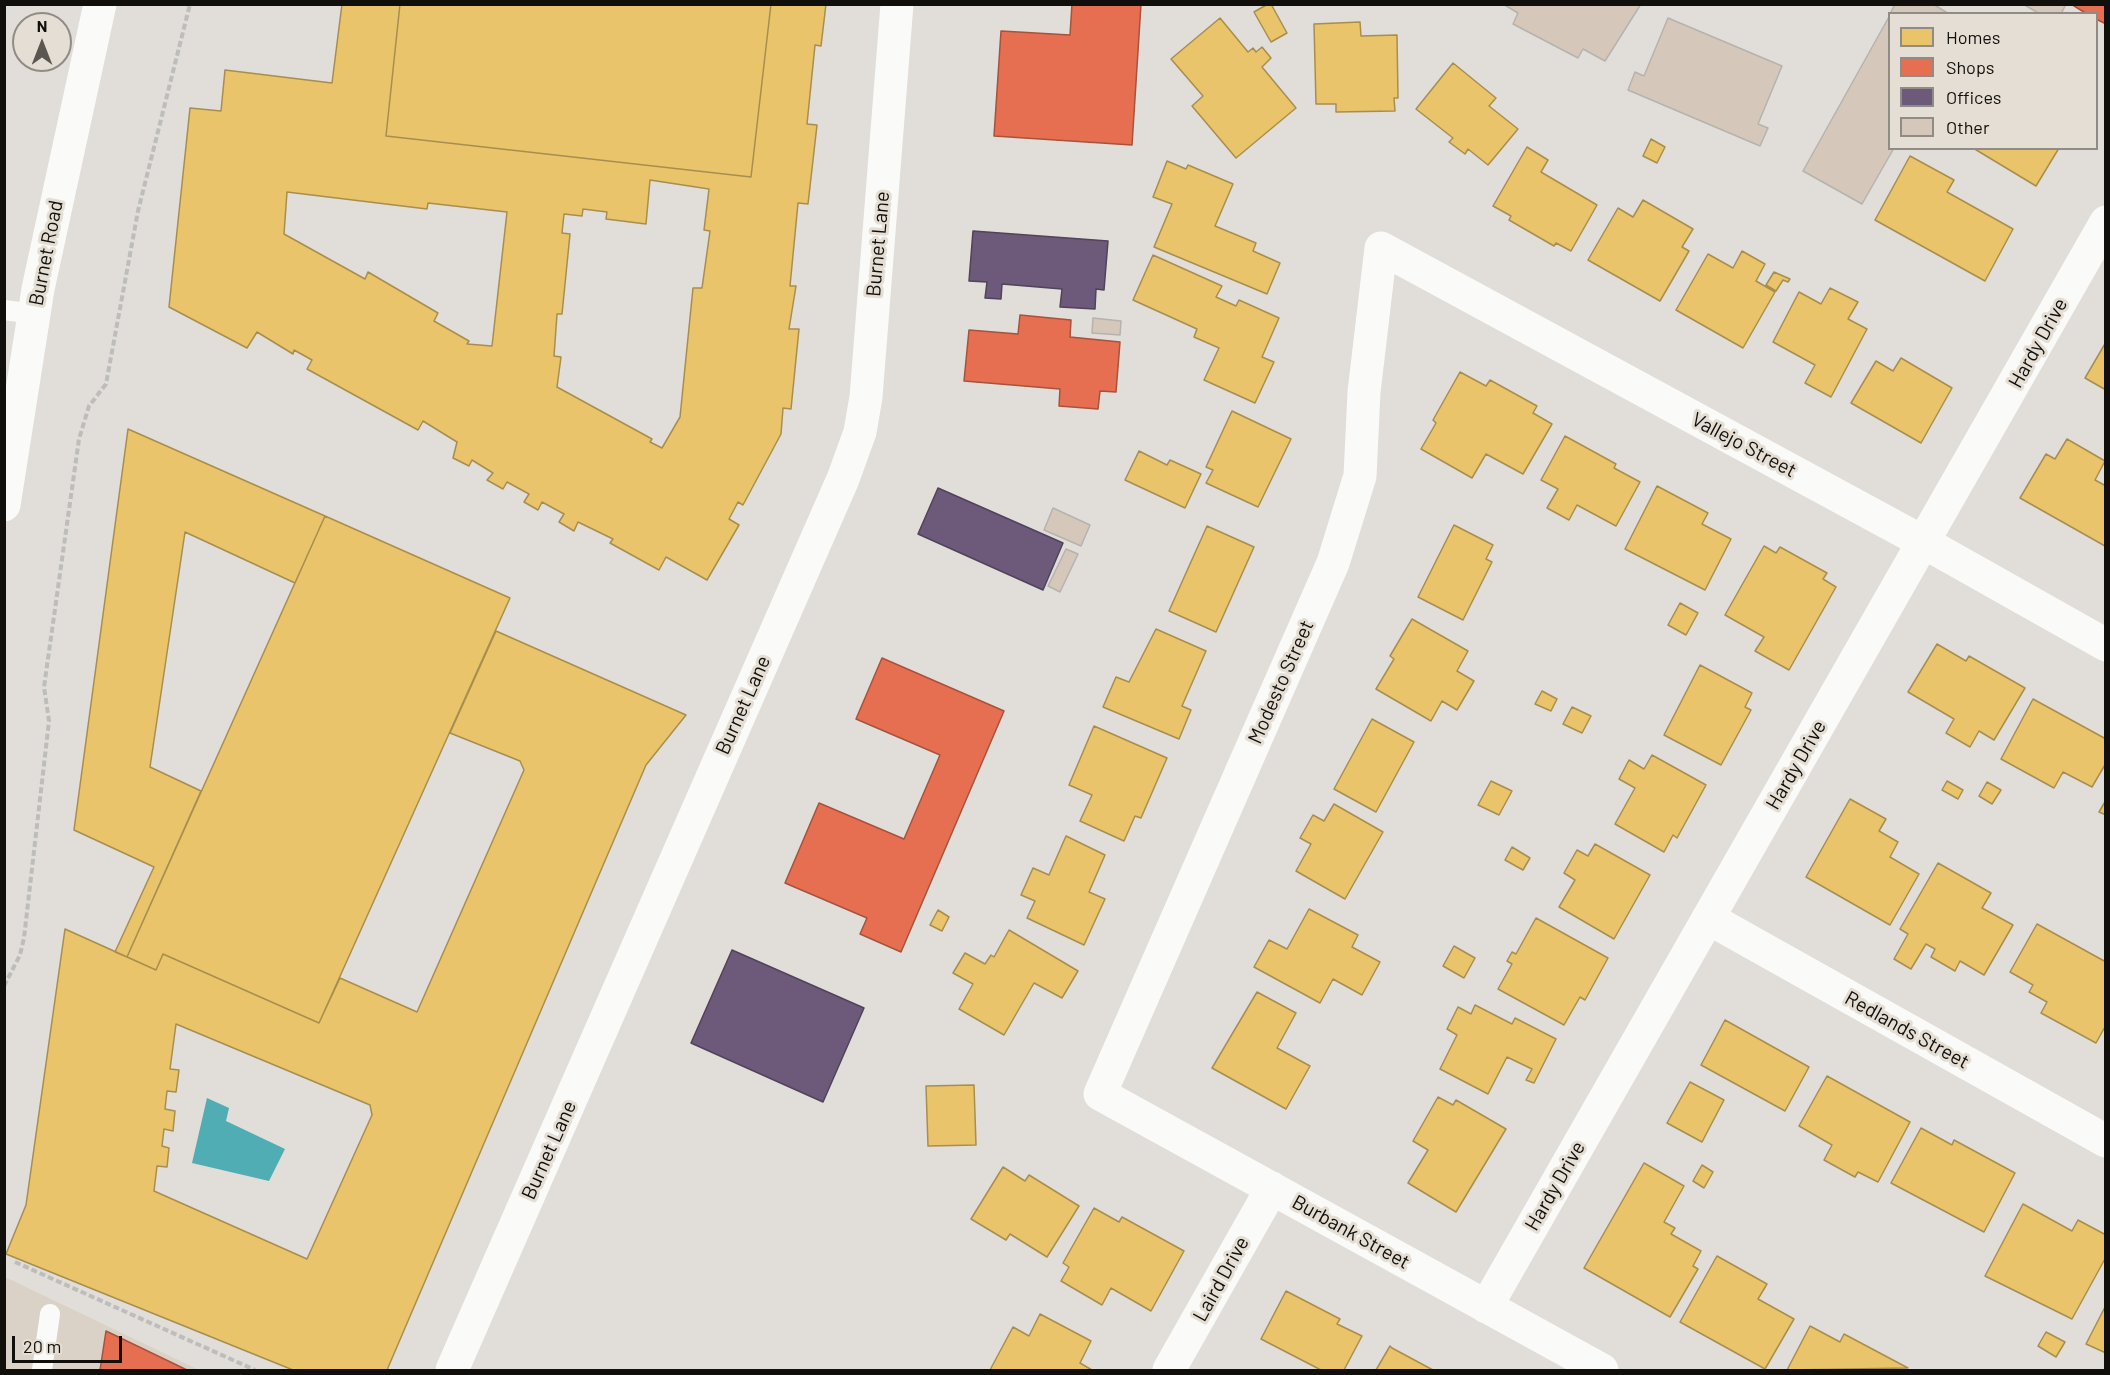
<!DOCTYPE html>
<style>
body{margin:0}
#map{position:relative;width:2110px;height:1375px;overflow:hidden;background:#e1ddd8;font-family:Barlow,sans-serif}
canvas{display:block}
.frame{position:absolute;inset:0;border:6px solid #110f0c;pointer-events:none}
.legend{position:absolute;left:1888px;top:12px;width:210px;height:138px;box-sizing:border-box;background:#e5ded4;border:2px solid #908b84;margin:0;padding:8px 10px;list-style:none;font-size:18px;color:#110f0c}
.legend li{display:flex;align-items:center;gap:12px;height:30px}
.legend b{width:30px;border:2px solid #908b84}
.north{position:absolute;left:12px;top:12px;width:60px;height:60px;box-sizing:border-box;background:#e5ded4;border:2px solid #908b84;border-radius:50%;rotate:0deg;font-size:16px;font-weight:700;line-height:24px;text-align:center;color:#110f0c}
.north::after{content:'';display:block;margin:auto;width:21px;height:27px;background:#5a5753;clip-path:polygon(50% 0,100% 100%,50% 72%,0 100%)}
.scale{position:absolute;left:12px;top:1336px;width:110px;height:27px;box-sizing:border-box;border:3px solid #110f0c;border-top:0;padding-left:8px;font-size:18px;line-height:21px;white-space:nowrap;color:#110f0c;-webkit-text-stroke:4px #e5ded4;paint-order:stroke}
</style>
<div id="map">
<canvas width="2110" height="1375"></canvas>
<div class="frame"></div>
<ul class="legend">
<li><b style="height:16px;background:#e9c46a"></b>Homes</li>
<li><b style="height:16px;background:#e76f51"></b>Shops</li>
<li><b style="height:16px;background:#6d597a"></b>Offices</li>
<li><b style="height:16px;background:#d5c8ba"></b>Other</li>
</ul>
<div class="north">N</div>
<div class="scale">20 m</div>
</div>
<script>
const ctx = document.querySelector('canvas').getContext('2d');
ctx.lineJoin = 'round';
function fill(path, color) { ctx.fillStyle = color; ctx.fill(path, 'evenodd'); }
function trace(path, color, width, dash) { ctx.strokeStyle = color; ctx.lineWidth = width; ctx.lineCap = dash ? 'butt' : 'round'; ctx.setLineDash(dash || []); ctx.stroke(path); }
function drawText(font, color, halo, rows, align = 'center') {
  ctx.font = font + ' Barlow,sans-serif'; ctx.lineWidth = 6; ctx.setLineDash([]); ctx.textBaseline = 'middle'; ctx.strokeStyle = halo; ctx.fillStyle = color; for (const [text, x, y, turn = 0] of rows) {
    ctx.save(); ctx.translate(x, y); ctx.rotate((+turn || 0) * Math.PI / 180); ctx.textAlign = isNaN(turn) ? turn : align; if (halo) ctx.strokeText(text, 0, 0); ctx.fillText(text, 0, 0); ctx.restore();
  }
}
fill(new Path2D(`
 M5,1277L199,1370H5Z`), '#dad2c7');
fill(new Path2D(`
 M207,1098L229,1108L226,1121L285,1149L269,1181L192,1163Z`), '#50adb4');
const homes = new Path2D(`
 M342,4H400L386,136L751,177L771,4H826L821,46L815,45L807,124L817,125L808,204L798,203L790,286H796L789,329H799L791,409L783,408L781,434L743,505L738,502L729,519L739,525L707,580L666,557L659,570L610,543L613,539L578,522L574,531L559,522L564,514L542,502L538,510L524,502L529,494L507,482L503,489L487,480L493,473L472,460L469,466L453,458L457,442L423,421L418,430L307,369L312,360L294,350L293,354L257,332L247,348L169,307L190,108L221,111L225,70L332,83ZM650,180L709,189L704,230L710,231L702,288H693L680,417L662,448L650,442L652,439L557,387L561,357L554,356L557,314H562L570,234L562,233L564,214L582,216L583,209L607,212L606,219L646,224ZM287,192L427,209L428,203L507,212L492,346L467,344L469,341L434,321L438,313L368,272L365,279L284,234Z
 M400,4H771L751,177L386,136Z
 M1268,4H1271L1287,33L1271,42L1254,12Z
 M1220,18L1248,52L1253,48L1256,52L1262,47L1271,58L1262,67L1296,108L1236,158L1192,106L1203,96L1171,59Z
 M1360,22L1361,36L1397,35L1398,98H1394L1395,111L1336,112V104H1316L1314,24Z
 M1453,63L1496,98L1489,106L1518,129L1488,165L1468,149L1465,154L1449,142L1453,138L1416,109Z
 M1651,139L1665,147L1657,163L1643,156Z
 M1527,147L1548,160L1541,172L1597,205L1571,251L1556,243L1554,246L1509,220L1511,216L1493,206Z
 M1973,148H2059L2036,186Z
 M1910,156L1954,180L1947,192L2013,229L1985,281L1875,220Z
 M1167,161L1186,169L1188,165L1233,184L1215,226L1256,243L1253,251L1280,263L1267,294L1154,247L1172,204L1153,197Z
 M1643,200L1693,229L1682,247L1689,251L1660,301L1588,260L1618,208L1633,217Z
 M1742,251L1765,264L1756,281L1775,292L1743,348L1676,310L1708,254L1733,268Z
 M1153,255L1222,286L1216,297L1236,306L1239,300L1279,318L1262,357L1274,362L1255,403L1204,380L1219,348L1194,337L1197,329L1133,300Z
 M1774,272L1790,279L1788,282L1783,280L1776,291L1766,285Z
 M1830,288L1858,302L1848,319L1867,329L1831,397L1805,383L1815,365L1773,342L1799,292L1821,304Z
 M2106,342V390L2085,378Z
 M1901,358L1952,388L1921,443L1851,403L1876,361L1893,371Z
 M1460,372L1486,386L1490,380L1537,406L1533,413L1552,424L1523,474L1486,454L1472,478L1421,449L1436,423L1433,420Z
 M1232,411L1291,439L1258,507L1206,483L1213,470L1206,467Z
 M128,429L325,516L295,583L185,532L150,767L201,791L127,957L115,952L154,867L74,830Z
 M1565,436L1616,464L1614,468L1640,482L1616,526L1577,505L1569,520L1547,508L1558,489L1541,480Z
 M2067,439L2105,461L2095,480L2106,486L2105,546L2020,498L2046,454L2055,459Z
 M1139,451L1167,465L1170,460L1201,474L1185,508L1125,480Z
 M1657,486L1708,513L1702,524L1731,539L1705,590L1625,549Z
 M325,516L510,598L319,1023L163,954L156,970L127,957Z
 M1454,525L1493,545L1486,559L1492,562L1463,620L1418,597Z
 M1207,526L1254,547L1216,632L1169,611Z
 M1764,546L1776,553L1780,547L1827,573L1823,579L1836,587L1789,670L1755,651L1764,637L1725,615Z
 M1680,603L1698,613L1686,635L1668,625Z
 M1412,619L1468,651L1457,671L1474,681L1457,710L1442,701L1431,721L1376,689L1394,659L1390,656Z
 M1156,629L1206,651L1182,706L1191,710L1179,739L1103,707L1116,677L1129,682Z
 M496,631L686,715L646,765L387,1370H293L6,1254L26,1205L65,929L156,970L163,954L319,1023L340,978L417,1012L524,770L520,761L450,733ZM176,1024L370,1105L372,1115L307,1259L154,1191L157,1166L167,1167L169,1148L162,1146L164,1129L173,1131L175,1111L165,1109L167,1091L176,1092L179,1070L170,1069Z
 M1937,644L1966,661L1969,656L2025,688L1994,740L1979,731L1970,747L1946,733L1954,719L1908,692Z
 M1700,665L1752,693L1745,707L1751,710L1721,765L1664,735Z
 M1542,691L1557,699L1551,711L1535,704Z
 M2033,699L2106,739V763L2092,787L2063,772L2054,788L2001,759Z
 M1572,707L1591,716L1582,733L1563,724Z
 M1372,719L1414,742L1376,812L1334,789Z
 M1094,726L1167,758L1141,818L1135,816L1124,841L1080,821L1092,795L1069,785Z
 M1652,755L1706,785L1677,838L1673,835L1664,852L1615,824L1635,788L1619,779L1629,760L1644,769Z
 M1491,781L1512,791L1499,815L1478,805Z
 M1947,781L1963,790L1958,799L1942,790Z
 M1987,782L2001,790L1992,804L1979,796Z
 M1850,799L1886,819L1879,831L1898,842L1890,857L1919,874L1890,925L1806,877Z
 M2106,800V815L2099,812Z
 M1334,804L1383,832L1345,899L1296,871L1311,844L1300,838L1313,815L1324,821Z
 M1066,836L1105,855L1089,892L1105,899L1084,945L1027,918L1035,901L1021,895L1033,868L1049,875Z
 M1595,844L1650,875L1614,939L1559,907L1575,880L1564,873L1577,850L1588,856Z
 M1512,847L1530,858L1523,870L1505,860Z
 M1938,863L1991,893L1982,908L2013,925L1984,975L1960,961L1955,971L1931,957L1935,949L1926,944L1911,969L1894,959L1908,934L1900,929Z
 M1309,909L1358,935L1352,947L1380,962L1362,995L1333,979L1320,1003L1254,967L1269,940L1287,949Z
 M938,910L949,917L942,931L930,925Z
 M1536,918L1608,958L1585,1000L1580,997L1564,1025L1498,989L1512,964L1507,961L1512,952L1516,954Z
 M2037,924L2106,962V1025L2096,1043L2041,1013L2047,1002L2029,992L2033,985L2010,972Z
 M1009,930L1078,971L1062,998L1034,983L1004,1035L959,1009L973,984L953,973L965,953L985,964L991,955L994,957Z
 M1454,946L1475,958L1464,978L1443,966Z
 M1257,992L1296,1013L1277,1048L1310,1066L1286,1109L1212,1068Z
 M1475,1005L1512,1024L1515,1018L1556,1039L1534,1083L1526,1080L1532,1069L1507,1057L1488,1094L1440,1069L1457,1035L1447,1029L1458,1007L1471,1014Z
 M1725,1020L1809,1067L1785,1111L1701,1065Z
 M1827,1076L1910,1122L1878,1182L1858,1172L1855,1177L1824,1160L1832,1145L1799,1126Z
 M1690,1082L1724,1100L1702,1142L1667,1123Z
 M974,1085L976,1145L928,1146L926,1086Z
 M1438,1097L1453,1105L1456,1100L1506,1129L1456,1212L1408,1183L1428,1150L1413,1141Z
 M1921,1128L1952,1145L1954,1140L2015,1173L1984,1232L1891,1183Z
 M1644,1163L1684,1186L1664,1222L1675,1228L1671,1234L1701,1251L1693,1266L1698,1269L1670,1317L1584,1268Z
 M1702,1165L1713,1172L1704,1188L1693,1181Z
 M1003,1167L1025,1181L1029,1175L1079,1206L1047,1257L1010,1234L1006,1240L971,1219Z
 M2023,1204L2072,1231L2078,1220L2106,1235V1257L2072,1319L1985,1276Z
 M1094,1208L1119,1222L1122,1217L1184,1251L1151,1311L1111,1288L1102,1305L1061,1281L1069,1267L1063,1263Z
 M1717,1256L1767,1284L1758,1299L1794,1319L1765,1369L1680,1322Z
 M1286,1291L1340,1319L1337,1324L1362,1336L1344,1370H1321L1261,1339Z
 M2106,1305V1353L2086,1344Z
 M1040,1314L1091,1341L1080,1363L1092,1370H990L1013,1327L1029,1336Z
 M1810,1326L1840,1342L1844,1334L1908,1368L1787,1370Z
 M2046,1332L2065,1342L2056,1357L2038,1346Z
 M1390,1346L1392,1348L1433,1370H1376Z`);
fill(homes, '#e9c46a');
trace(homes, '#a88e4e', 1.5);
const shops = new Path2D(`
 M1072,4H1141L1132,145L994,136L1001,31L1070,35Z
 M2071,4H2106V24L2096,19V14H2087Z
 M1020,315L1071,320L1070,337L1120,342L1116,392L1100,391L1098,409L1059,406L1060,389L964,381L969,330L1018,334Z
 M882,658L1004,711L901,952L860,934L867,918L785,883L819,803L904,839L940,755L856,719Z
 M106,1331L187,1370H100Z`);
fill(shops, '#e76f51');
trace(shops, '#a7523c', 1.5);
const offices = new Path2D(`
 M973,231L1108,241L1104,290L1096,289L1095,309L1060,307L1062,289L1002,284L1001,299L985,298L987,282L969,281Z
 M938,488L1063,543L1043,590L918,534Z
 M732,950L864,1008L823,1102L691,1043Z`);
fill(offices, '#6d597a');
trace(offices, '#514359', 1.5);
const building = new Path2D(`
 M1503,4H1641L1605,61L1583,49L1578,58L1513,24L1518,13Z
 M1895,4H1933L1949,14H1890Z
 M2023,4H2066L2061,14H2040Z
 M1890,15V148H1894L1862,204L1803,171Z
 M1668,18L1782,66L1758,124L1768,128L1760,146L1628,90L1635,72L1644,76Z
 M1093,318L1121,321L1120,335L1092,333Z
 M1053,508L1090,525L1081,546L1044,530Z
 M1066,549L1078,554L1060,592L1048,586Z`);
fill(building, '#d5c8ba');
trace(building, '#b6b2ae', 1.5);
trace(new Path2D(`
 M4,986L20,955L24,938L49,721L44,687L79,439L89,406L106,384L138,211L190,4
 M15,1262L255,1370`), '#bdbdbb', 4, [6, 3]);
trace(new Path2D(`
 M4,310L34,314
 M42,1370L50,1314`), '#fafaf9', 20);
trace(new Path2D(`
 M1708,918L2106,1141
 M1486,1307L2106,222
 M452,1370L843,479L860,432L866,397L897,4
 M1169,1370L1272,1188
 M1602,1370L1100,1094L1333,563L1360,476L1364,392L1381,248L1925,543L2106,645`), '#fafaf9', 33);
trace(new Path2D(`
 M4,505L38,289L100,4`), '#fafaf9', 33);
drawText('20px', '#110f0c', '#e5ded4', [
 ["Burnet Lane",878,244,-85],
 ["Burnet Road",46,253,-79],
 ["Hardy Drive",2038,343,-61],
 ["Vallejo Street",1744,445,28],
 ["Modesto Street",1281,682,-66],
 ["Burnet Lane",743,705,-66],
 ["Hardy Drive",1796,765,-60],
 ["Redlands Street",1907,1030,29],
 ["Burnet Lane",549,1150,-66],
 ["Hardy Drive",1555,1186,-60],
 ["Burbank Street",1351,1232,29],
 ["Laird Drive",1221,1279,-61]
]);
</script>
